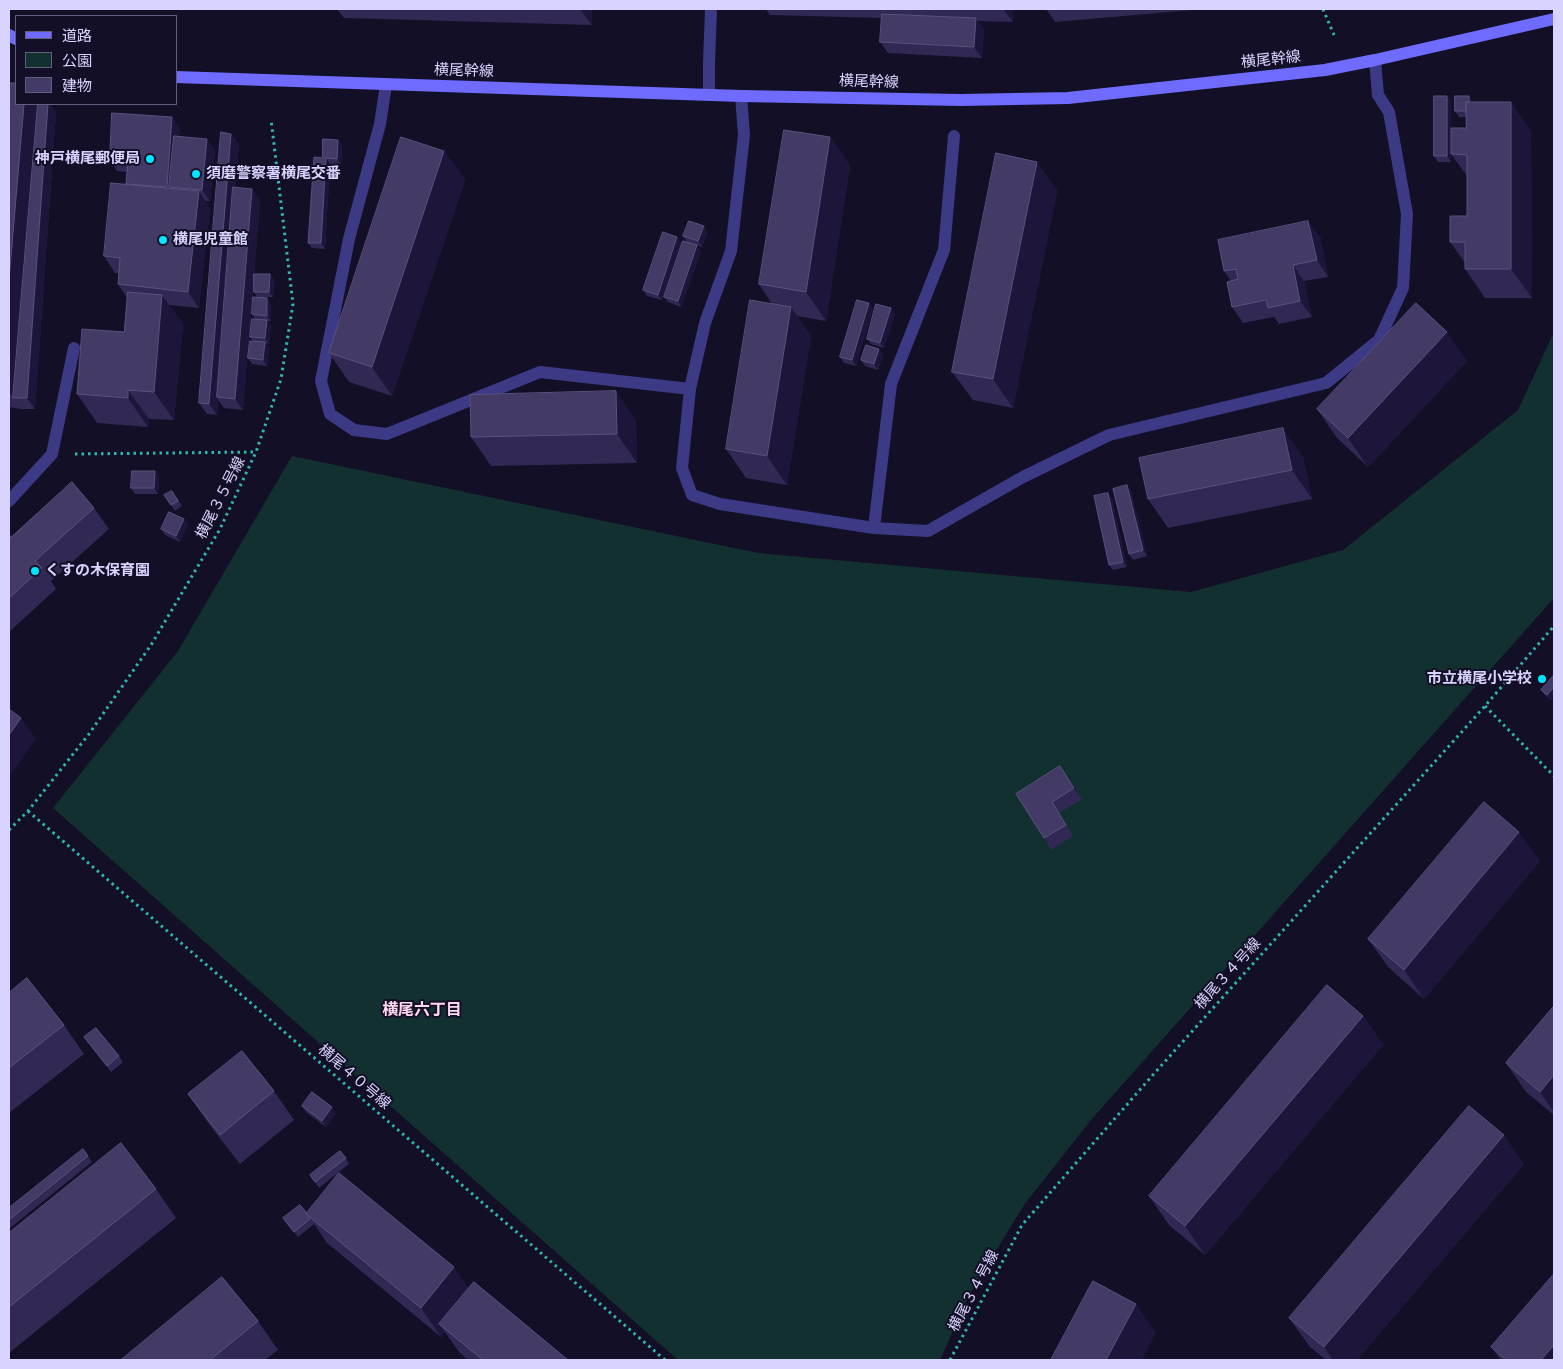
<!DOCTYPE html>
<meta charset="utf-8">
<style>
body{margin:0}
#map{position:relative;width:1563px;height:1369px;overflow:hidden;background:#130f26;font-family:Manrope,"Noto Sans JP",sans-serif}
canvas{display:block}
.frame{position:absolute;inset:0;border:10px solid #d9d4ff;pointer-events:none}
.legend{position:absolute;left:15px;top:15px;width:162px;height:90px;box-sizing:border-box;background:#130f26;border:1px solid #625e7d;margin:0;padding:6px 9px;list-style:none;font-size:15px;color:#d9d4ff}
.legend li{display:flex;align-items:center;gap:10px;height:25px}
.legend b{width:25px;border:1px solid #625e7d}
</style>
<div id="map">
<canvas width="1563" height="1369"></canvas>
<div class="frame"></div>
<ul class="legend">
<li><b style="height:6px;background:#6f6bff"></b>道路</li>
<li><b style="height:14px;background:#12302f"></b>公園</li>
<li><b style="height:14px;background:#433a66"></b>建物</li>
</ul>
</div>
<script>
const ctx = document.querySelector('canvas').getContext('2d');
ctx.lineJoin = 'round';
function fill(path, color) { ctx.fillStyle = color; ctx.fill(path, 'evenodd'); }
function trace(path, color, width, dash) { ctx.strokeStyle = color; ctx.lineWidth = width; ctx.lineCap = dash ? 'butt' : 'round'; ctx.setLineDash(dash || []); ctx.stroke(path); }
function drawText(font, color, halo, rows, align = 'center') {
  ctx.font = font + ' Manrope,"Noto Sans JP",sans-serif'; ctx.lineWidth = 4; ctx.setLineDash([]); ctx.textBaseline = 'middle'; ctx.strokeStyle = halo; ctx.fillStyle = color; for (const [text, x, y, turn = 0] of rows) {
    ctx.save(); ctx.translate(x, y); ctx.rotate((+turn || 0) * Math.PI / 180); ctx.textAlign = isNaN(turn) ? turn : align; if (halo) ctx.strokeText(text, 0, 0); ctx.fillText(text, 0, 0); ctx.restore();
  }
}
fill(new Path2D(`
 M1554,332V598L1091,1120L1024,1205L969,1295L940,1360H678L53,808L178,651L292,456L758,553L1191,592L1343,550L1518,410Z`), '#12302f');
trace(new Path2D(`
 M1323,9L1334,35
 M75,454L256,452
 M1485,706L1554,776
 M28,811L665,1360
 M9,830L28,811L89,734L151,645L220,529L256,452L281,379L293,304L271,119
 M950,1360L1022,1225L1151,1077L1485,706L1554,626`), '#2fb8b0', 3, [2.5, 4]);
trace(new Path2D(`
 M386,85L380,124L349,239L321,381L330,414L354,430L387,434L540,372L690,389
 M709,95V63L711,9
 M741,96L744,135L731,251L705,323L690,389L682,468L692,495L720,504L874,528L928,531L1023,477L1109,435L1326,383L1379,340L1403,288L1407,214L1389,112L1378,95L1375,60
 M874,528L891,384L944,250L954,136`), '#3d3a85', 12);
trace(new Path2D(`
 M9,501L52,454L74,348`), '#3d3a85', 12);
trace(new Path2D(`
 M9,35L16,39
 M176,77L741,96L961,100L1068,98L1325,70L1375,60L1554,19`), '#6f6bff', 12);
fill(new Path2D(`
 M337,9H592V25L344,18Z
 M766,9H1013V22L978,21L984,30L982,58L888,53L880,42L882,18L770,15Z
 M1046,9H1204L1055,22Z
 M9,83L16,104H49L56,112L35,409H21L9,407Z
 M1451,101V162H1438L1434,156Z
 M1473,102L1531,131L1532,298H1485L1465,269V263L1450,242L1467,216V176L1451,154L1466,128V117H1459L1455,111Z
 M180,128L179,137L207,139L215,150L210,201H205L210,208L199,308L169,305L183,324L174,420L149,419L148,427L97,423L77,394L124,332L127,298L118,284L119,273H115L104,256L126,184L127,172L117,171L110,160Z
 M231,134L239,145L235,187L260,200L243,410L224,408L218,400L217,415L207,414L199,403Z
 M830,137L850,166L826,321L797,316L811,336L787,485L746,478L726,449L772,304L759,284Z
 M338,140L342,146L341,164H330L325,249L312,248L308,243L322,158Z
 M444,151L465,180L392,396L349,382L329,353Z
 M1037,162L1057,191L1013,408L973,400L952,372Z
 M704,226L707,232L702,247L687,242L683,236Z
 M1320,237L1328,277L1304,281L1312,317L1279,324L1274,317L1243,323L1232,307L1231,281L1224,271Z
 M681,242L662,300L647,296L643,290Z
 M701,251L681,307L668,302L664,297Z
 M270,274L274,279L273,297H264L271,303V321H267L271,325L269,344L266,343L269,348L267,366L252,364L248,358L253,341L250,337L255,319L252,314L257,297L254,292Z
 M873,309L856,366L844,363L840,357Z
 M895,314L884,348L871,344L867,339Z
 M883,354L878,370L865,366L861,360Z
 M1467,361L1368,467L1337,438L1317,409Z
 M636,420L637,463L491,466L471,437Z
 M1303,457L1312,499L1168,528L1148,499Z
 M155,471L159,477L158,494H135L131,488Z
 M1127,485L1131,491L1147,556L1133,560L1129,554Z
 M176,496L182,506L175,511L171,505Z
 M1112,498L1127,567L1113,570L1109,565Z
 M94,508L109,529L51,581L56,589L9,632V534L11,537Z
 M188,524L180,542L165,535L161,529Z
 M1554,675L1551,700L1545,695L1541,690Z
 M1060,766L1082,799L1059,813L1073,836L1051,850L1044,838Z
 M1540,861L1424,999L1389,968L1368,939Z
 M9,993L64,1025L84,1054L9,1113Z
 M1554,1006V1115L1526,1092L1506,1063Z
 M1363,1016L1383,1045L1205,1255L1169,1225L1149,1196Z
 M84,1037L119,1056L123,1062L111,1072Z
 M274,1091L294,1120L240,1164L208,1123L188,1094Z
 M302,1106L336,1113L326,1127L306,1112Z
 M83,1149L92,1162L9,1229V1208Z
 M346,1158L349,1164L319,1188L310,1175Z
 M1524,1164L1357,1360H1326L1310,1347L1289,1318Z
 M156,1189L176,1218L9,1353V1233Z
 M307,1213L468,1288L568,1360H468L459,1352L445,1332L441,1337L327,1243L314,1224L298,1237L283,1218Z
 M258,1321L278,1350L265,1360H121Z
 M1491,1347L1554,1360H1501Z`), '#312854');
fill(new Path2D(`
 M580,9H592V25Z
 M1003,9H1013V22Z
 M976,18L984,30L982,58L974,47Z
 M1447,96L1451,101V162L1447,156Z
 M1469,96L1473,102L1469,111Z
 M1511,102L1531,131L1532,298L1511,269Z
 M24,104H39L13,398L9,392V280Z
 M48,104H49L56,112L35,409L27,398Z
 M172,117L180,128L176,188L169,187L175,196V198L167,187Z
 M231,134L239,145L219,397H217L218,400L217,415L209,404Z
 M830,137L850,166L826,321L806,292Z
 M207,139L215,150L210,201L202,190Z
 M338,140L342,146L341,164L337,159Z
 M444,151L465,180L392,396L372,367Z
 M326,158L330,164L325,249L321,243Z
 M1037,162L1057,191L1013,408L993,379Z
 M252,189L260,200L243,410L235,399Z
 M199,191L210,208L199,308L188,292Z
 M1308,221L1320,237L1328,277L1317,260Z
 M704,226L707,232L702,247L698,241Z
 M677,237L681,242L662,300L658,295Z
 M697,245L701,251L681,307L678,301Z
 M1293,265L1304,281L1312,317L1300,301Z
 M270,274L274,279L273,297L269,292Z
 M162,295L183,324L174,420L154,392Z
 M267,298L271,303V321L267,316Z
 M869,303L873,309L856,366L852,360Z
 M791,307L811,336L787,485L767,456Z
 M891,308L895,314L884,348L880,343Z
 M267,320L271,325L269,344L265,338Z
 M1447,332L1467,361L1368,467L1348,438Z
 M265,342L269,348L267,366L263,360Z
 M879,349L883,354L878,370L874,364Z
 M128,390L149,419L148,427L128,398Z
 M616,391L636,420L637,463L617,434Z
 M1283,428L1303,457L1312,499L1292,470Z
 M155,471L159,477L158,494L154,488Z
 M1127,485L1131,491L1147,556L1143,550Z
 M1108,493L1112,498L1127,567L1123,562Z
 M184,519L188,524L180,542L176,536Z
 M1554,687V697L1551,700L1547,695Z
 M21,718L36,739L9,777V735Z
 M1060,766L1068,777L1082,799L1074,788Z
 M1519,832L1540,861L1424,999L1404,970Z
 M1363,1016L1383,1045L1205,1255L1185,1226Z
 M1554,1075V1112L1540,1092Z
 M332,1107L336,1113L326,1127L322,1121Z
 M1504,1135L1524,1164L1357,1360H1333L1324,1347Z
 M454,1267L474,1296L439,1324L445,1332L441,1337L421,1308Z
 M1136,1304L1156,1333L1142,1360H1106Z
 M1554,1345V1360H1541Z`), '#1d163a');
const building = new Path2D(`
 M882,14L976,18L974,47L880,42Z
 M9,83H16V104H24L9,280Z
 M1434,96H1447V156H1434Z
 M1455,96H1469V102H1466V111H1455Z
 M1466,102H1511V269H1465V242H1450V216H1467V155L1451,154V128H1466Z
 M38,104H48L27,398H13Z
 M112,113L172,117L167,187L126,184L128,161L110,160Z
 M784,130L830,137L806,292L759,284Z
 M221,132L231,134L209,404L199,403Z
 M174,136L207,139L202,190L169,187Z
 M401,137L444,151L372,367L329,353Z
 M323,139L338,140L337,159L326,158L321,243H308L314,157L322,158Z
 M996,153L1037,162L993,379L952,372Z
 M111,183L199,191L188,292L118,284L120,258L104,256Z
 M233,187L252,189L235,399L217,397Z
 M689,221L704,226L698,241L683,236Z
 M1308,221L1317,260L1293,265L1300,301L1268,308L1266,300L1232,307L1227,282L1238,279L1236,269L1224,271L1218,240Z
 M663,232L677,237L658,295L643,290Z
 M683,241L697,245L678,301L664,297Z
 M254,274H270L269,292H254Z
 M128,292L162,295L154,392L128,390V398L77,394L82,329L124,332Z
 M253,297L267,298V316L252,314Z
 M750,300L791,307L767,456L726,449Z
 M857,300L869,303L852,360L840,357Z
 M1416,303L1447,332L1348,438L1317,409Z
 M876,304L891,308L880,343L867,339Z
 M252,319L267,320L265,338L250,337Z
 M250,341L265,342L263,360L248,358Z
 M866,345L879,349L874,364L861,360Z
 M616,391L617,434L471,437L470,395Z
 M1283,428L1292,470L1148,499L1139,458Z
 M132,471H155L154,488H131Z
 M72,482L94,508L35,561L42,568L9,598V534L11,537Z
 M1127,485L1143,550L1129,554L1113,489Z
 M172,491L178,501L171,505L164,495Z
 M1108,493L1123,562L1109,565L1094,496Z
 M169,512L184,519L176,536L161,529Z
 M1554,675V687L1547,695L1541,690Z
 M9,709L21,718L9,735Z
 M1060,766L1074,788L1052,802L1066,825L1044,838L1016,794Z
 M1484,802L1519,832L1404,970L1368,939Z
 M27,978L64,1025L9,1068V993Z
 M1327,985L1363,1016L1185,1226L1149,1196Z
 M1554,1006V1075L1540,1092L1506,1063Z
 M96,1028L119,1056L107,1066L84,1037Z
 M242,1051L274,1091L220,1135L188,1094Z
 M312,1092L332,1107L322,1121L302,1106Z
 M1469,1106L1504,1135L1324,1347L1289,1318Z
 M121,1143L156,1189L9,1307V1233Z
 M83,1149L88,1156L9,1220V1208Z
 M340,1151L346,1158L315,1182L310,1175Z
 M339,1173L454,1267L421,1308L306,1214Z
 M300,1205L307,1213L306,1214L310,1219L294,1232L283,1218Z
 M1554,1274V1345L1541,1360H1506L1491,1347Z
 M222,1277L258,1321L210,1360H121Z
 M1093,1281L1136,1304L1106,1360H1051Z
 M474,1282L568,1360H483L439,1324Z`);
fill(building, '#433a66');
trace(building, '#5a527e', 1);
for (const [x, y, r, color] of [
 [150,159,5,"#00e5ff"],
 [196,174,5,"#00e5ff"],
 [163,240,5,"#00e5ff"],
 [35,571,5,"#00e5ff"],
 [1542,679,5,"#00e5ff"]
]) { const dot = new Path2D(); dot.arc(x, y, r, 0, 2 * Math.PI); ctx.fillStyle = color; ctx.fill(dot); trace(dot, '#130f26', 2); }
drawText('15px', '#d9d4ff', '#130f26', [
 ["横尾幹線",1271,60,-6],
 ["横尾幹線",464,71,2],
 ["横尾幹線",869,82,2],
 ["横尾３５号線",221,498,-63],
 ["横尾３４号線",1228,974,-48],
 ["横尾４０号線",354,1077,41],
 ["横尾３４号線",974,1291,-62]
]);
drawText('bold 15px', '#d9d4ff', '#130f26', [
 ["神戸横尾郵便局",140,159,"right"],
 ["須磨警察署横尾交番",206,174],
 ["横尾児童館",173,240],
 ["くすの木保育園",45,571],
 ["市立横尾小学校",1532,679,"right"]
], 'left');
drawText('bold 16px', '#ffd6f0', '#130f26', [
 ["横尾六丁目",422,1011]
]);
</script>
